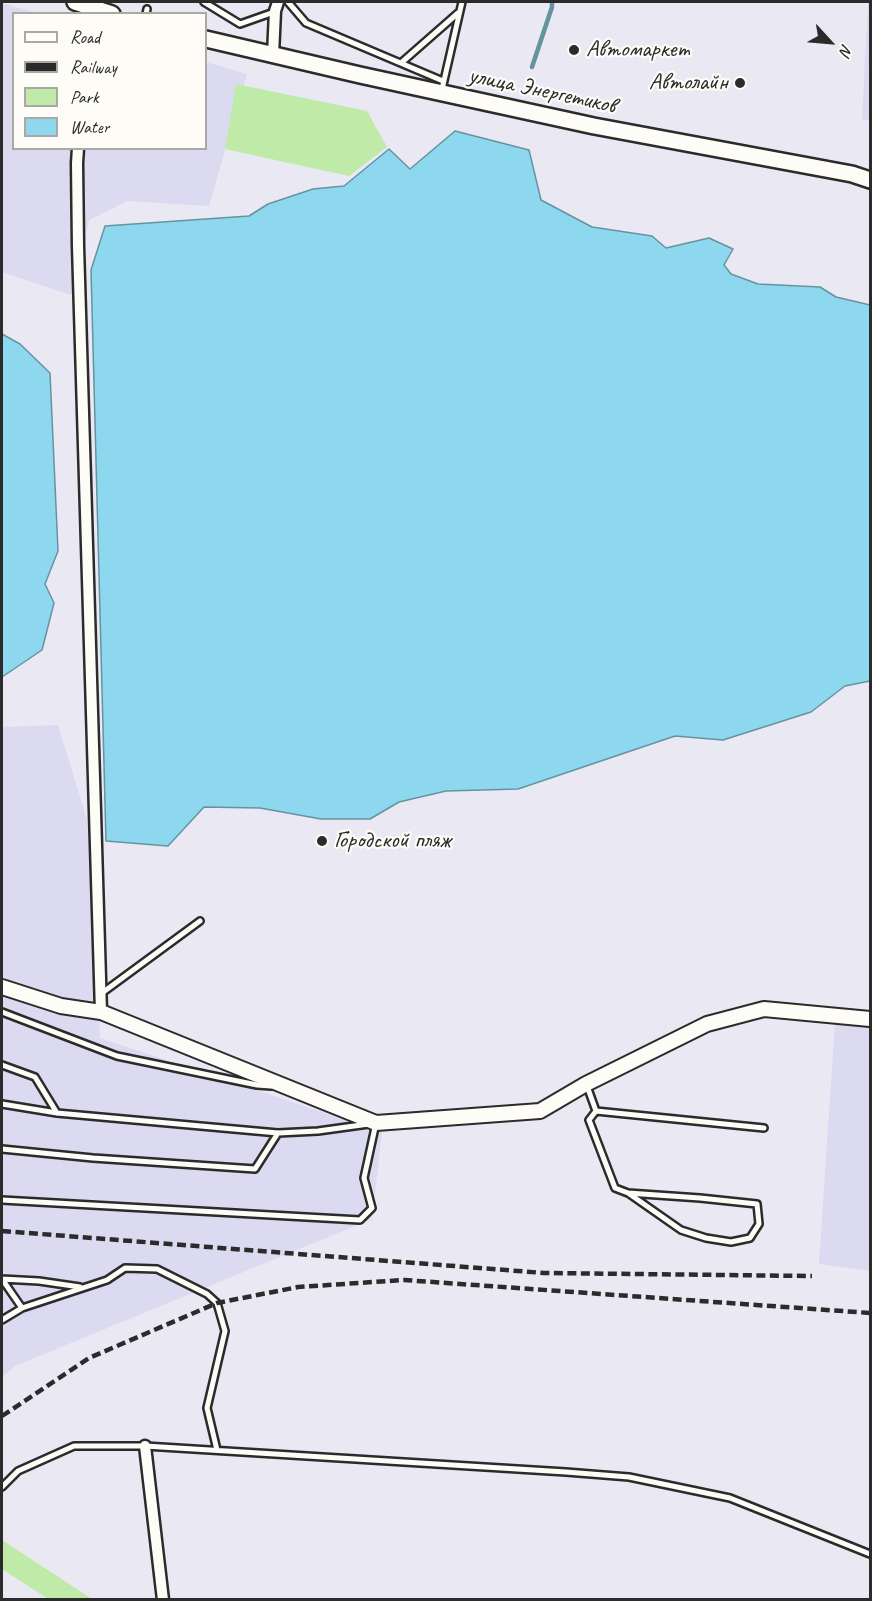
<!DOCTYPE html>
<meta charset="utf-8">
<style>
body{margin:0}
#map{position:relative;width:872px;height:1601px;overflow:hidden;background:#e9e8f3;font-family:Caveat,sans-serif}
canvas{display:block}
.frame{position:absolute;inset:0;border:3px solid #2b2b2b;pointer-events:none}
.legend{position:absolute;left:12px;top:12px;width:195px;height:138px;box-sizing:border-box;background:#fdfcf7;border:2px solid #a9a8a5;margin:0;padding:8px 10px;list-style:none;font-size:18px;color:#2b2b2b}
.legend li{display:flex;align-items:center;gap:12px;height:30px}
.legend b{width:30px;border:2px solid #a9a8a5}
.north{position:absolute;left:800px;top:12px;width:60px;height:60px;-webkit-text-stroke:4px #fdfcf7;paint-order:stroke;rotate:116deg;font-size:16px;font-weight:700;line-height:24px;text-align:center;color:#2b2b2b}
.north::after{content:'';display:block;margin:auto;width:21px;height:27px;background:#2b2b2b;clip-path:polygon(50% 0,100% 100%,50% 72%,0 100%)}
</style>
<div id="map">
<canvas width="872" height="1601"></canvas>
<div class="frame"></div>
<ul class="legend">
<li><b style="height:8px;background:#fdfcf7"></b>Road</li>
<li><b style="height:8px;background:#2b2b2b"></b>Railway</li>
<li><b style="height:16px;background:#c0eaa7"></b>Park</li>
<li><b style="height:16px;background:#8dd8ee"></b>Water</li>
</ul>
<div class="north">N</div>
</div>
<script>
const ctx = document.querySelector('canvas').getContext('2d');
ctx.lineJoin = 'round';
function fill(path, color) { ctx.fillStyle = color; ctx.fill(path, 'evenodd'); }
function trace(path, color, width, dash) { ctx.strokeStyle = color; ctx.lineWidth = width; ctx.lineCap = dash ? 'butt' : 'round'; ctx.setLineDash(dash || []); ctx.stroke(path); }
function drawText(font, color, halo, rows, align = 'center') {
  ctx.font = font + ' Caveat,sans-serif'; ctx.lineWidth = 4.5; ctx.setLineDash([]); ctx.textBaseline = 'middle'; ctx.strokeStyle = halo; ctx.fillStyle = color; for (const [text, x, y, turn = 0] of rows) {
    ctx.save(); ctx.translate(x, y); ctx.rotate((+turn || 0) * Math.PI / 180); ctx.textAlign = isNaN(turn) ? turn : align; if (halo) ctx.strokeText(text, 0, 0); ctx.fillText(text, 0, 0); ctx.restore();
  }
}
fill(new Path2D(`
 M868,2H870V120L862,119Z
 M2,3L37,13L14,14V148H206V62L247,74L209,206L127,201L89,220L71,295L2,272Z
 M58,725L94,843L100,1038L382,1132L372,1219L15,1366L2,1377V727Z
 M835,1022L870,1025V1271L819,1264Z`), '#dbdaf0');
fill(new Path2D(`
 M236,84L367,111L387,147L349,176L225,149Z
 M2,1540L92,1599H48L2,1569Z`), '#c0eaa7');
const water = new Path2D(`
 M455,131L529,150L541,200L592,227L652,236L666,248L709,238L733,249L724,265L731,274L758,284L820,287L836,297L870,305V681L845,686L811,712L723,740L675,736L518,789L446,791L399,802L370,819H321L260,808L204,807L168,846L106,841L91,270L105,226L249,216L268,204L313,189L344,186L389,149L410,169Z
 M2,334L20,344L50,373L58,551L45,584L54,603L42,650L2,677Z`);
fill(water, '#8dd8ee');
trace(water, '#6693a0', 1.5);
trace(new Path2D(`
 M532,67L552,7V2`), '#6693a0', 4.5);
const service = new Path2D(`
 M204,2L240,24L274,12
 M288,2L306,23L443,81
 M146,14L147,9
 M401,63L458,13
 M443,85L462,2
 M102,993L200,921
 M2,1012L117,1056L257,1085L271,1086
 M2,1065L35,1077L57,1113
 M587,1086L596,1111L764,1128
 M2,1104L57,1113L278,1133L318,1131L376,1123L364,1178L372,1208L360,1220L2,1200
 M596,1111L589,1120L615,1188L628,1193L700,1198L757,1204L759,1224L750,1238L731,1242L706,1238L681,1230L628,1193
 M2,1149L93,1158L255,1169L278,1133
 M2,1279L39,1281L80,1287
 M2,1279L22,1308
 M2,1320L22,1308L107,1280L125,1268L157,1269L207,1294L217,1303L225,1331L207,1408L217,1450
 M2,1487L18,1471L74,1446H145L566,1472L629,1477L730,1498L870,1554`);
const minor = new Path2D(`
 M273,55L275,11L278,2
 M78,148L77,163L78,246L101,1012
 M145,1446L163,1600`);
const tertiary = new Path2D(`
 M2,987L61,1006L101,1012L376,1123L540,1111L586,1084L707,1024L764,1009L870,1019`);
const secondary = new Path2D(`
 M75,2L112,14
 M206,39L360,75L594,126L852,174L870,180`);
trace(service, '#2b2b2b', 10);
trace(minor, '#2b2b2b', 15);
trace(tertiary, '#2b2b2b', 18);
trace(secondary, '#2b2b2b', 20);
trace(service, '#fdfcf7', 5);
trace(minor, '#fdfcf7', 10);
trace(tertiary, '#fdfcf7', 14);
trace(secondary, '#fdfcf7', 15);
trace(new Path2D(`
 M2,1231L544,1273L812,1276
 M2,1416L89,1358L217,1303L298,1287L404,1280L870,1313`), '#2b2b2b', 4.5, [9, 4.5]);
for (const [x, y, r, color] of [
 [574,50,6,"#2b2b2b"],
 [740,83,6,"#2b2b2b"],
 [322,841,6,"#2b2b2b"]
]) { const dot = new Path2D(); dot.arc(x, y, r, 0, 2 * Math.PI); ctx.fillStyle = color; ctx.fill(dot); trace(dot, '#fdfcf7', 2); }
drawText('24px', '#2b2b2b', '#fdfcf7', [
 ["Автомаркет",586,50],
 ["Автолайн",728,83,"right"],
 ["Городской пляж",334,841]
], 'left');
drawText('24px', '#2b2b2b', '#fdfcf7', [
 ["улица Энергетиков",542,91,12]
]);
</script>
